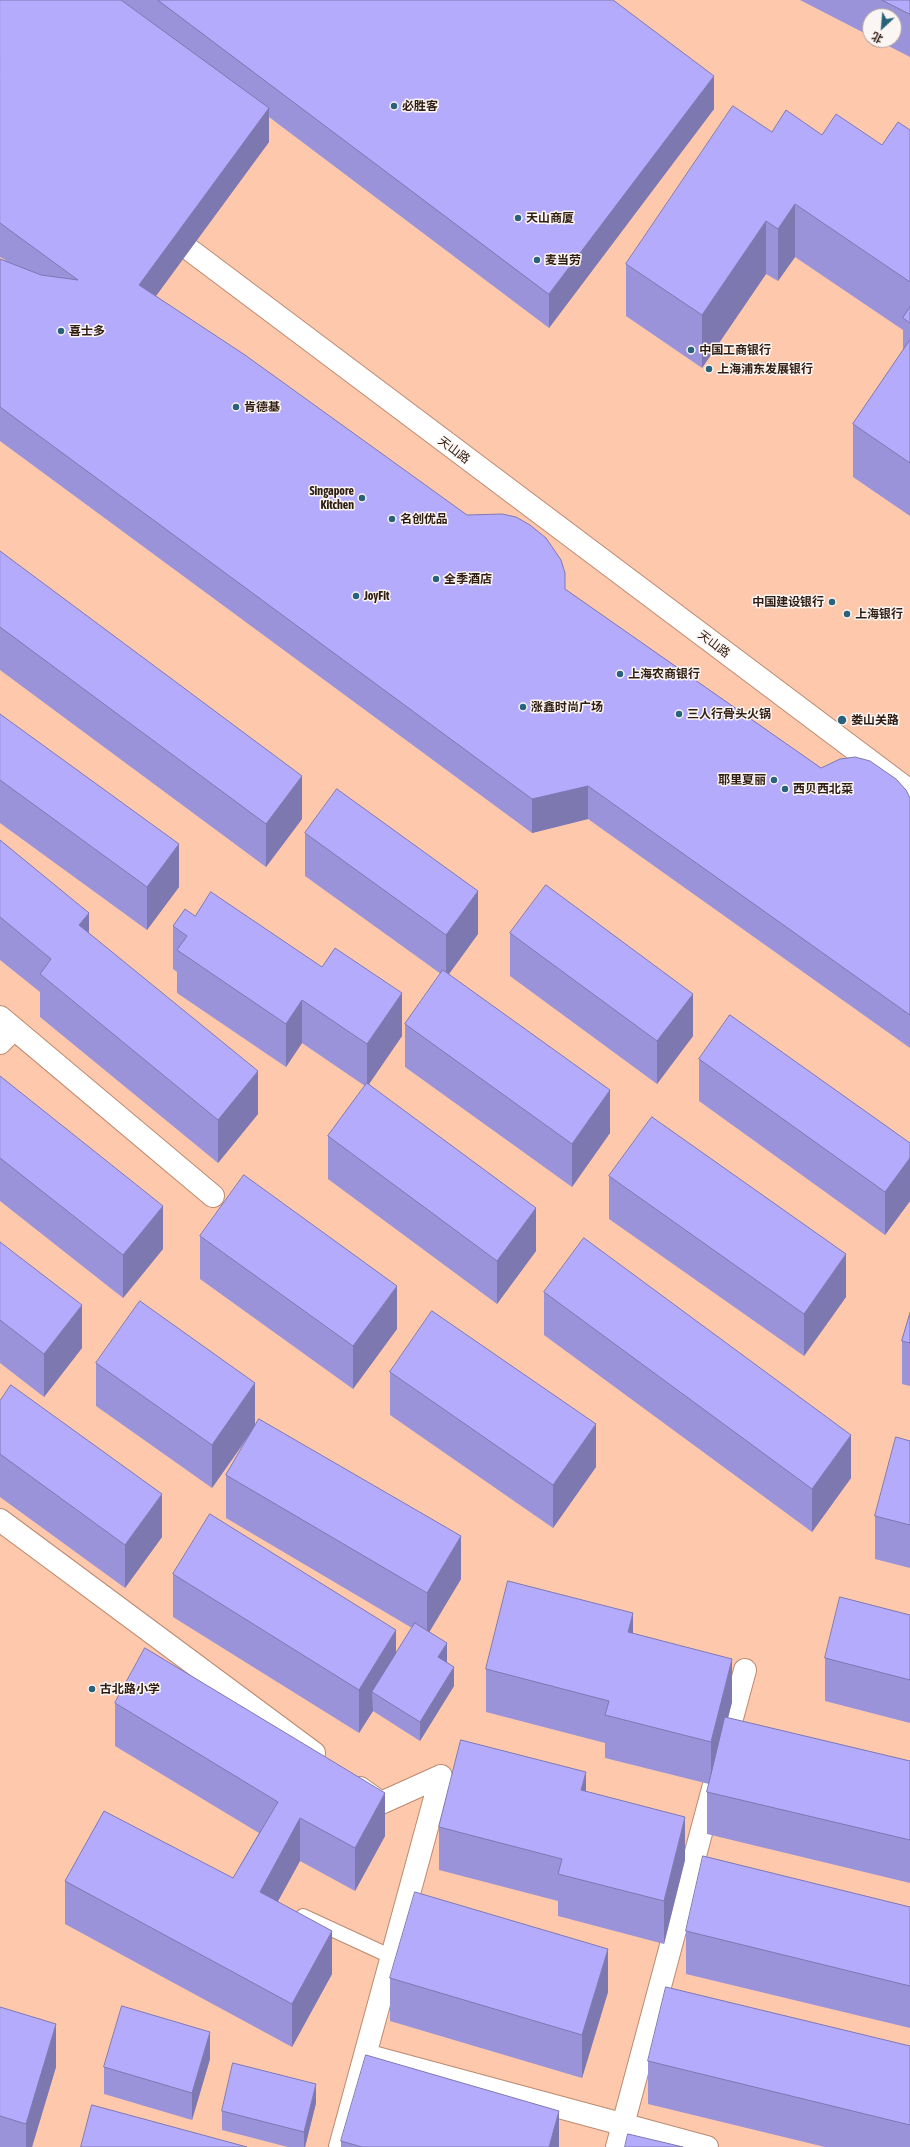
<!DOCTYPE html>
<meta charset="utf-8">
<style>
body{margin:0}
#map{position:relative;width:910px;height:2147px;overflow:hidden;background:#fec8ad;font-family:"Asap Condensed","Noto Sans SC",sans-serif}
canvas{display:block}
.north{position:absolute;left:862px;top:8px;width:40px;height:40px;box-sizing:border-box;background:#fbf5f3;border:1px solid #aa9f99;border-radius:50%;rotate:206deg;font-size:11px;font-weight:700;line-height:16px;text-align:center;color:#301d12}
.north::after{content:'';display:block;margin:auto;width:14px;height:18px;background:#28627b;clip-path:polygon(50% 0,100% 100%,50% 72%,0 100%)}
</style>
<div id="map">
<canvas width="910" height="2147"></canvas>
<div class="north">北</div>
</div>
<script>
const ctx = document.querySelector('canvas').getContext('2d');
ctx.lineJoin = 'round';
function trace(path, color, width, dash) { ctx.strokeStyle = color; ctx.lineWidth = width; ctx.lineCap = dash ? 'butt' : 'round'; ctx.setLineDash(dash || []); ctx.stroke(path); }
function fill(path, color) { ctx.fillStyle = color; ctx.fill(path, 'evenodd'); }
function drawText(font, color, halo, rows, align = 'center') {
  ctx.font = font + ' "Asap Condensed","Noto Sans SC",sans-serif'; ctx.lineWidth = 3; ctx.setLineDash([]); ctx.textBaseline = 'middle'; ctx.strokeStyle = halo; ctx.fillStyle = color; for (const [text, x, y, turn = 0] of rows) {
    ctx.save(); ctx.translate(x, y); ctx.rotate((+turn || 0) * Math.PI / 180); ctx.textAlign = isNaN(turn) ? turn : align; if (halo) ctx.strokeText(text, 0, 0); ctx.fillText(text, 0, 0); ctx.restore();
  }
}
const service = new Path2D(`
 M303,1916L392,1957`);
const minor = new Path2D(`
 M0,1017L213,1196
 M0,1043L14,1029
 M0,1520L314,1753
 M724,1748L745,1670
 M360,1788L381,1803L441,1776
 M366,2055L707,2147
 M340,2147L441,1776
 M617,2147L715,1781`);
const secondary = new Path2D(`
 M166,232L910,791`);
trace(service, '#bc8a6f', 16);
trace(minor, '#bc8a6f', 24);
trace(secondary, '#bc8a6f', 24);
trace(service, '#fff', 14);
trace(minor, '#fff', 22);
trace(secondary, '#fff', 22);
fill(new Path2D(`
 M0,0H613L714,109L549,328L269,117V142L156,296L565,589L821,768L910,798V1048L588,819L532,833L0,441V259L7,261L0,257Z
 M800,0H910V57L877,40H894V16H870V36Z
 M910,130V516L853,477V424L903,351V330L795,257L778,281L766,274L702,368L626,316V264L772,132L822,135L882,145Z
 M0,551L302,819L266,867L0,670Z
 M0,714L179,887L147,930L0,823Z
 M305,833L478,934L449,974L610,1133L572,1187L405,1067V1024L441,974L305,876Z
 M0,840L89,933L258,1114L218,1163L40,1017V992L0,960Z
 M173,926L402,1036L369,1084L536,1251L497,1304L328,1179V1136L365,1086L302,1043L286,1067L177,993V972L173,969Z
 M510,933L693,1036L657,1084L510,976Z
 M699,1059L910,1143V1201L885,1235L699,1101Z
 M0,1076L163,1249L123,1298L0,1201Z
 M609,1176L846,1297L804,1356L609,1219Z
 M200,1236L397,1329L353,1389L200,1279Z
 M0,1242L82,1348L44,1397L0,1363Z
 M544,1292L851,1478L812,1532L544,1335Z
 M910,1313V1386L902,1384V1341Z
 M96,1363L255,1425L461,1579L429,1632L447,1662L454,1686L420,1741L373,1711L359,1733L173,1617V1574L396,1654L412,1628L226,1518V1475L252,1432L212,1488L96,1406Z
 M390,1372L596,1467L553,1528L390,1415Z
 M0,1401L162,1537L125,1588L0,1497Z
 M910,1441V1568L875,1559V1516Z
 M910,1615V1723L825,1701V1658Z
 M633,1633L732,1702L728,1718L910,1761V1883L707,1834V1792L709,1784L605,1758V1743L486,1712V1669Z
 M115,1703L385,1836L355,1891L300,1861L278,1901L332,1974L292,2047L65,1924V1881L233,1878L259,1833L115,1746Z
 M586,1791L685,1860L664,1944L558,1916V1901L439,1870V1827Z
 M910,1907V2028L686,1974V1931Z
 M390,1978L608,1992L582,2078L390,2021Z
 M0,2007L56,2067L32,2147H0Z
 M910,2046V2147H825L648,2104V2061Z
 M210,2059L192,2120L104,2094V2067Z
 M316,2103L305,2147H288L222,2130V2111Z
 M341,2141L559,2147H341Z`), '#9b93da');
fill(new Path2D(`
 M714,76V109L549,328V294Z
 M269,108V142L139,319V285Z
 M795,204V257L778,281V229Z
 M766,221V274L702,368V315Z
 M302,776V819L266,867V824Z
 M588,786V819L532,833V799Z
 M179,844V887L147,930V887Z
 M478,891V934L446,978V935Z
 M89,913V956L79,925Z
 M402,993V1036L367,1087V1044Z
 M693,994V1036L657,1084V1041Z
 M302,1000V1043L286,1067V1024Z
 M258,1071V1114L218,1163V1120Z
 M610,1090V1133L572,1187V1144Z
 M910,1158V1201L885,1235V1192Z
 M163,1206V1249L123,1298V1255Z
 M536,1208V1251L497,1304V1261Z
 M846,1254V1297L804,1356V1314Z
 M397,1286V1329L353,1389V1346Z
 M82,1305V1348L44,1397V1354Z
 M255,1383V1426L212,1488V1445Z
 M596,1424V1467L553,1528V1485Z
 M851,1435V1478L812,1532V1489Z
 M162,1494V1537L125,1588V1545Z
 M461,1536V1579L427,1636V1593Z
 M633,1613V1656L628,1632Z
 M396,1630V1673L372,1692L373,1711L359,1733V1690Z
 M447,1643V1662L438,1676V1657Z
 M732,1659V1702L711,1785V1742Z
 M454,1667V1686L420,1741V1722Z
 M586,1772V1815L581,1790Z
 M385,1793V1836L355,1891V1848Z
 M685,1817V1860L664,1944V1901Z
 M300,1818V1861L260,1934V1892Z
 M332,1931V1974L292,2047V2004Z
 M608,1949V1992L582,2078V2035Z
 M56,2024V2067L32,2147H26V2124Z
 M210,2032V2059L192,2120V2093Z
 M316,2084V2103L305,2147H304V2132Z
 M559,2111V2147H549Z`), '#7e78b1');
const building = new Path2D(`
 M0,0H121L269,108L139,285L245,355L467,515L502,514L516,517L530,525L546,538L561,560L565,573V589L821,768L840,759L855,757L870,761L896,779L906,790L910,798V1015L588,786L532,799L0,407V259L41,275L78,280L0,223Z
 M158,0H613L714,76L549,294Z
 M882,0H910V14Z
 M733,106L772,132L786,110L822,135L836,114L882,145L898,122L910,130V282L795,204L778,229L766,221L702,315L626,264Z
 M910,307V323L903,318Z
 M910,340V463L853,424Z
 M0,551L302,776L266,824L0,627Z
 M0,714L179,844L147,887L0,780Z
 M337,789L478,891L446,935L305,833Z
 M0,840L89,913L79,925L258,1071L218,1120L40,974L51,959L0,917Z
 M546,885L693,994L657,1041L510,933Z
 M211,892L322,967L335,948L402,993L367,1044L302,1000L286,1024L177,950L187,936L173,926L185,909L195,916Z
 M443,970L610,1090L572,1144L405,1024Z
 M730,1015L910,1143V1158L885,1192L699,1059Z
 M0,1076L163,1206L123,1255L0,1158Z
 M367,1083L536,1208L497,1261L328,1136Z
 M652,1117L846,1254L804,1314L609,1176Z
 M244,1175L397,1286L353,1346L200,1236Z
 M584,1238L851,1435L812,1489L544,1292Z
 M0,1242L82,1305L44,1354L0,1320Z
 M140,1301L255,1383L212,1445L96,1363Z
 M432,1311L596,1424L553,1485L390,1372Z
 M910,1313V1343L902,1341Z
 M11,1385L162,1494L125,1545L0,1454V1401Z
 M259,1419L461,1536L427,1593L226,1475Z
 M896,1437L910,1441V1525L875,1516Z
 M210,1514L396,1630L359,1690L173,1574Z
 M508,1581L633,1613L628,1632L732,1659L711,1742L605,1715L609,1701L486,1669Z
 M840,1597L910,1615V1680L825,1658Z
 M415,1623L447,1643L438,1657L454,1667L420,1722L372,1692Z
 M145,1648L385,1793L355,1848L300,1818L260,1892L332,1931L292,2004L65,1881L104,1811L233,1878L278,1802L115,1703Z
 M725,1717L910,1761V1840L707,1792Z
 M461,1740L586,1772L581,1790L685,1817L664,1901L558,1874L562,1859L439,1827Z
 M703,1856L910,1907V1986L686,1931Z
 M415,1892L608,1949L582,2035L390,1978Z
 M666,1987L910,2046V2125L648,2061Z
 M122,2006L210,2032L192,2093L104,2067Z
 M0,2007L56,2024L26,2124L0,2116Z
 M366,2055L559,2111L549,2147H362L341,2141Z
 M233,2063L316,2084L304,2132L222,2111Z
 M92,2105L247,2147H81Z
 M628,2134L683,2147H625Z`);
fill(building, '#b4abfd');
trace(building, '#7e78b1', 1);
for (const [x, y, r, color] of [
 [394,106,4,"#28627b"],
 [518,218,4,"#28627b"],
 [537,260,4,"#28627b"],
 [61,331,4,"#28627b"],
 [691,350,4,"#28627b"],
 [709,369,4,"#28627b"],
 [236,407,4,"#28627b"],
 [362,498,4,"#28627b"],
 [392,519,4,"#28627b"],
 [436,579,4,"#28627b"],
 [356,596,4,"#28627b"],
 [832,602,4,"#28627b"],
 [847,614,4,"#28627b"],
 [620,674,4,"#28627b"],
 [523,707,4,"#28627b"],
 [679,714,4,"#28627b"],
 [842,720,5,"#28627b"],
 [774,780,4,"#28627b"],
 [785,789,4,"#28627b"],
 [92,1689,4,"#28627b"]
]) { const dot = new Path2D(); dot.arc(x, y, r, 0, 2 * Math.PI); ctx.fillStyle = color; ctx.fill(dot); trace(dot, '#fbf5f3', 1.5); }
drawText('bold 12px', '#301d12', '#fbf5f3', [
 ["必胜客",402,106],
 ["天山商厦",526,218],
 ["麦当劳",545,260],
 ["喜士多",69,331],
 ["中国工商银行",699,350],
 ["上海浦东发展银行",717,369],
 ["肯德基",244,407],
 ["Singapore",354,491,"right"],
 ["Kitchen",354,505,"right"],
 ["名创优品",400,519],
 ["全季酒店",444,579],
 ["JoyFit",364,596],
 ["中国建设银行",824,602,"right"],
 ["上海银行",855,614],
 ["上海农商银行",628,674],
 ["涨鑫时尚广场",531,707],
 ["三人行骨头火锅",687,714],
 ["娄山关路",851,720],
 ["耶里夏丽",766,780,"right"],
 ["西贝西北菜",793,789],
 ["古北路小学",100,1689]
], 'left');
drawText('12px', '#301d12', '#fbf5f3', [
 ["天山路",454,450,37],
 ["天山路",714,644,37]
]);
</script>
